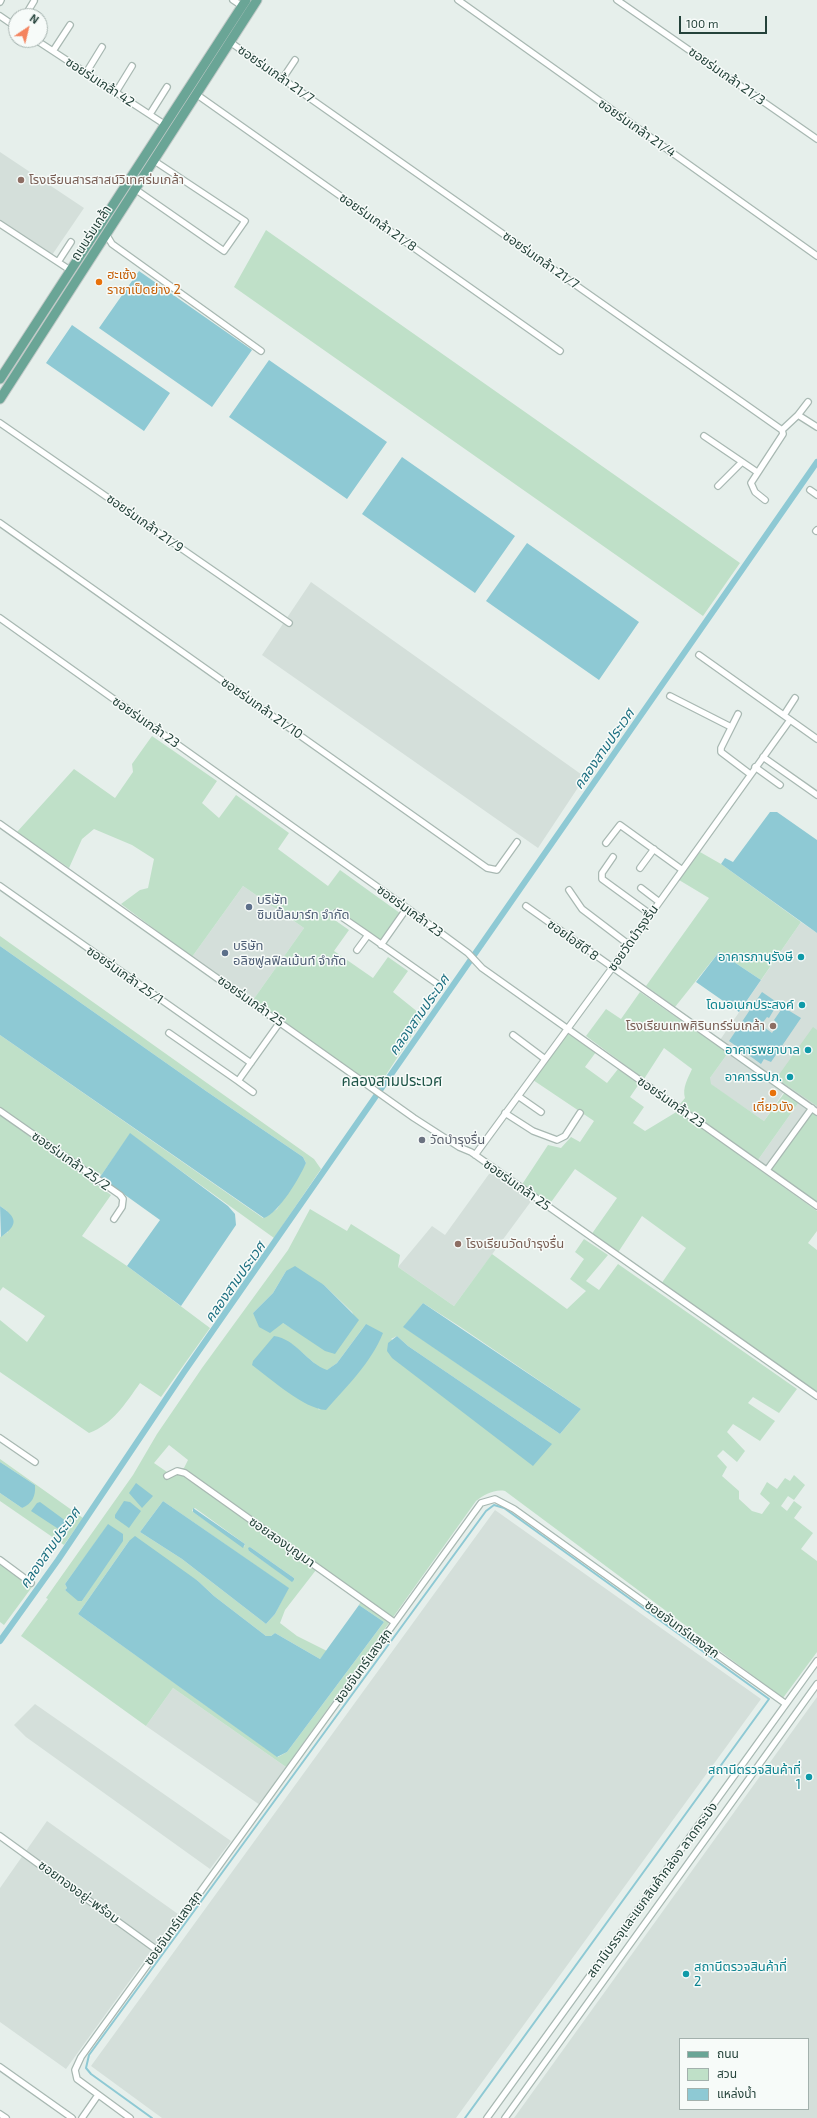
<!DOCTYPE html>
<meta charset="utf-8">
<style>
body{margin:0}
#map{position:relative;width:817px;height:2118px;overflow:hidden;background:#e6efeb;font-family:"Exo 2","Noto Sans Thai",sans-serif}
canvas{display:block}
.legend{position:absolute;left:679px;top:2038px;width:130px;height:72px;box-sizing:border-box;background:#f7fbf9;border:1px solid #a3b1ad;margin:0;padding:5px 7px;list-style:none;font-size:12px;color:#24423a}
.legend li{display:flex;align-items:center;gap:8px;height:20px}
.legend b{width:20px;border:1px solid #a3b1ad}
.north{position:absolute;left:8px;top:8px;width:40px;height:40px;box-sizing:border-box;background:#f7fbf9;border:1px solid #a3b1ad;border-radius:50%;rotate:35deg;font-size:11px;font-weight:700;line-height:16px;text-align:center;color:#24423a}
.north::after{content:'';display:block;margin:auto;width:14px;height:18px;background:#f4845f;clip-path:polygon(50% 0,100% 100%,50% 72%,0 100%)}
.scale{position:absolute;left:679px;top:16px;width:88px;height:18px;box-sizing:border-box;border:2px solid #24423a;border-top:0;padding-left:5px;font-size:12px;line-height:14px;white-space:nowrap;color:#24423a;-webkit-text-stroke:3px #f7fbf9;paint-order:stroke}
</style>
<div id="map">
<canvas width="817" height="2118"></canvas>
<ul class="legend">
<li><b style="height:5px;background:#6aa596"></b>ถนน</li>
<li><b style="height:11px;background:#bfe0c8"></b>สวน</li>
<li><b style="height:11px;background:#8ec9d4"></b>แหล่งน้ำ</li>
</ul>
<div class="north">N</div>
<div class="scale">100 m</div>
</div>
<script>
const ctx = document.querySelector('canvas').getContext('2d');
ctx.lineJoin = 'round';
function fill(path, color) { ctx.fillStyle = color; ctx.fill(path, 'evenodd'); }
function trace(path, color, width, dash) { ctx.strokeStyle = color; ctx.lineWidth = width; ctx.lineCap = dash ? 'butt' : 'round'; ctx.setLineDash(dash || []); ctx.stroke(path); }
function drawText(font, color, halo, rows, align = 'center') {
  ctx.font = font + ' "Exo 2","Noto Sans Thai",sans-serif'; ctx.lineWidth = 3; ctx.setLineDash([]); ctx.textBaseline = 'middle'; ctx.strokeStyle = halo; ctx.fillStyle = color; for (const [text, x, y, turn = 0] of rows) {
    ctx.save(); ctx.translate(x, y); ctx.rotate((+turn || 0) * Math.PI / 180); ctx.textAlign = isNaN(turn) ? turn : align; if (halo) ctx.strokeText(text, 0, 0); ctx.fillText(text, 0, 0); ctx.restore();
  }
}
fill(new Path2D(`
 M0,152L84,208L50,258L0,225Z
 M311,582L585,777L538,848L262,655Z
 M243,886L304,928L253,1000L192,957Z
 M801,922L817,933V1110L720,1040Z
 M728,1053L785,1090L764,1121L710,1084V1078Z
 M799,1102L808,1109L767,1167L758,1160Z
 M489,1174H493L532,1200L454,1306L398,1267L432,1226L445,1235Z
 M495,1510L761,1699L456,2118H162L91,2066Z
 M173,1688L286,1767L260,1805L146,1726Z
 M817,1697V2118H514ZM680,2039H808V2109H680Z
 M35,1704L231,1841L210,1869L26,1737L14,1725Z
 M47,1821L178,1914L66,2069L0,2022V1888Z`), '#d4dfda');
fill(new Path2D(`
 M266,230L740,563L703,616L234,287Z
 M152,736L217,781L202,803L219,818L236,795L289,833L278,849L328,886L340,870L404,916L385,944L333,909L329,916L349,930L334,951L373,978L388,957L408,971L393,992L424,1017L380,1084L375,1086L253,1000L304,928L243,886L192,957L121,904L140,890L148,888L154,859L132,845L94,829L82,839L69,868L17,832L74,769L115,798L133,772L132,764Z
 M700,852L721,864L801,922L761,980L719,952L675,1007L646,986L709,898L679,880Z
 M0,936L314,1159L321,1169L274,1238L130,1134L100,1177L0,1107V1035L263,1218L277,1209L306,1163L303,1157L206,1091L0,946Z
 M640,992L728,1053L710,1078L711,1084L764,1121L785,1092L799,1102L758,1160L680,1104L685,1098C682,1088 688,1078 692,1069L664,1048L644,1079L586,1036L606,1009L621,1019Z
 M813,1027L817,1030V1106L779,1080L778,1076Z
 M568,1034L596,1052L585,1067L607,1083L618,1069L639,1084L630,1097L644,1107L633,1123L645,1131L678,1111L817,1211V1231L808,1243L817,1250V1395L661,1284L686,1248L642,1216L617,1254L591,1235L617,1198L575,1169L549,1205L521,1186L548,1145L561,1148L571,1137L580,1142L594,1121L533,1080L563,1038Z
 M812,1111L817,1114V1202L771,1169Z
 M0,1115L111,1195L82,1236L127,1266L210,1328L161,1397L140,1383C125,1404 113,1424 89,1433L0,1372V1320L27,1342L45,1316L3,1287L0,1291V1237L8,1232L7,1211L0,1206Z
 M310,1209L347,1231L351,1224L400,1255L398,1267L454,1306L492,1254L567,1309L586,1291L570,1279L584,1259L575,1252L584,1239L608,1255L586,1281L599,1290L618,1264L797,1389L779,1413L753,1397L748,1403L775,1421L760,1441L733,1424L727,1432L745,1451L737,1462L723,1450L717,1456L727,1467L722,1476L739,1491V1499L752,1511L762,1514L770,1503L760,1494L767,1482L777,1489L785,1478L790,1481L794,1475L805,1485L794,1500L788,1496L781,1506L787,1511L794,1501L802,1507L794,1518L813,1533L801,1549L817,1561V1652L783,1698L505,1491C494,1489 484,1495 476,1501L286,1767L173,1688L146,1726L21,1636L48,1599L46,1598L133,1475L157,1434L202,1368L288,1250ZM286,1271L324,1285L352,1312L355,1318L291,1328L283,1323L253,1313L273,1293ZM423,1303L459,1326L581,1409L560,1434L404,1327ZM366,1324L319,1410L292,1344L320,1368L326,1371L337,1363ZM397,1336L408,1346L552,1444L391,1339ZM169,1445L188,1460L184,1468L167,1472L154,1463ZM163,1501L288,1588L275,1614L266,1624L182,1559L140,1532ZM195,1508L245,1544L244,1547L193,1512L192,1510ZM108,1525L95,1581L82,1601L65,1590L67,1588L65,1584ZM129,1541L198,1581L214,1596L266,1636H271L275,1633L320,1659L327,1651L297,1636L280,1623L285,1610L316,1570L361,1601L359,1605L384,1622L287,1752L278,1757L78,1614ZM250,1547L294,1578V1580L292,1581L249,1551Z
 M0,1459L83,1518L64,1545L0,1501V1493L22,1508L35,1485L0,1462Z
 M0,1564L32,1587L4,1625L0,1622Z`), '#bfe0c8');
fill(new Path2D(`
 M139,271L252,350L212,407L99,328Z
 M72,325L170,393L144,431L46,363Z
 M269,360L387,442L347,499L229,417Z
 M402,457L515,536L475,593L362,514Z
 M527,543L639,622L599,680L486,601Z
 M770,812H777L817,840V933L721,864L725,858L733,862Z
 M0,946L206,1091L303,1157L306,1163C300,1177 279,1213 264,1218L0,1035Z
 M719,952L761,980L739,1012L696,982Z
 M762,992L778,1003L769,1018L767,1017L761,1025L772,1033L778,1024L774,1020L783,1007L801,1018L771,1062L764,1059L761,1064L729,1041Z
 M130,1133L228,1206L235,1214L236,1225L181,1306L127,1266L160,1220L100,1177Z
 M0,1206C18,1218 18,1225 1,1237Z
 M295,1266L324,1285L359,1320L335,1354L325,1351L283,1323L270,1333L259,1327L253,1313L273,1293L286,1271Z
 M423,1303L581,1409L560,1434L403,1327Z
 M366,1324L383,1333C371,1363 347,1386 326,1410C304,1409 270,1378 252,1365L253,1361L274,1336C296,1339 307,1363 327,1370L337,1363Z
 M397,1336L408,1346L552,1444L533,1466L392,1358L387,1351L388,1343Z
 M0,1462L35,1485C36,1496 32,1504 22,1508L0,1493Z
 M136,1483L153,1496L142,1508L129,1493Z
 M124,1501L130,1502L141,1511L129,1528L115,1518V1515Z
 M163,1501L289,1588L275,1614L266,1624L182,1559L140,1532Z
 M40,1502L70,1524L63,1532L31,1511L37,1503Z
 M193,1508L245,1544L243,1548L193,1512Z
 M108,1524L123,1534V1541L82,1601H78L65,1590L67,1588L65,1584Z
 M135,1536L198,1581L214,1596L266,1636H271L275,1633L320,1659L359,1605L384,1622L287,1752L277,1757L78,1614L129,1541Z
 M250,1547L294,1578V1580L292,1582L249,1551L248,1548Z`), '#8ec9d4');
trace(new Path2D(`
 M152,2118L91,2074L86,2068L89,2055L486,1511L494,1505L504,1508L769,1699L465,2118`), '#8ec9d4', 2);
trace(new Path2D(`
 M0,1641L58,1560L184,1372L817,462`), '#8ec9d4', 6);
const street = new Path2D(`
 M233,0L242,6
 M458,0L817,256
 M617,0L817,139
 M0,2L1,0
 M0,16L16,27
 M25,16L34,1
 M36,40L164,124
 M230,42L782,430L783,434L751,483L755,492L765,500
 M53,51L70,25
 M86,73L102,47
 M283,78L295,60
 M116,92L132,66
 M196,94L560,351
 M150,114L167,87
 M135,189L224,251L245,221L153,160
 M0,224L70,270
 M106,234L112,244L261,351
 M58,262L71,242
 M798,415L808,402
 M0,423L289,623
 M782,430L798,415L817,427
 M704,436L757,472
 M718,486L742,462
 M810,490L817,495
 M0,523L487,868L497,870L517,842
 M816,531L817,530
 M0,618L407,908L468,953L482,968L817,1206
 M699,655L817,739
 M670,696L731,727
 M738,714L721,748V752L750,774
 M784,715L795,698
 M763,757L817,795
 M755,767L780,785
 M0,824L414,1118L459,1147L471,1152L817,1396
 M606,843L620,825L681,869
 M613,857L602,873V879L650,914
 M640,868L654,849
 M0,886L251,1063
 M641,888L658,901
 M569,890L582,909L628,944
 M526,906L817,1112
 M336,913L368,935
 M381,945L407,908
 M357,950L368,935L436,983
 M169,1033L238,1081L280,1022
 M513,1035L545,1059
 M238,1081L253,1092
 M518,1096L541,1112
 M0,1111L120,1195L123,1199L122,1207L114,1219
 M505,1113L533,1131L557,1140L565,1136L580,1113
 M475,1155L615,964L790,720
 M767,1170L812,1108
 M0,1438L35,1462
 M167,1476L177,1471L185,1473L394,1622
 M0,1560L31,1583
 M0,1836L157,1950
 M0,2067L72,2118
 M0,2114L6,2118
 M82,2118L98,2095
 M130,2118L77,2079L75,2070L81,2057L481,1503L495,1499L514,1509L786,1704
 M487,2118L817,1661
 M505,2118L817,1684`);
const primary = new Path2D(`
 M0,379L246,0
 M0,399L257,0`);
trace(street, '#a8b8b2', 8);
trace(primary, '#c2cac8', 11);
trace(street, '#fff', 5.5);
trace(primary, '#6aa596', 9);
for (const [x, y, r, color] of [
 [21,180,4,"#8d6e63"],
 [99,282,4,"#e8710a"],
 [249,907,4,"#5c6f8a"],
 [225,953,4,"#5c6f8a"],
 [801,957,4,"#0f9aa8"],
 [802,1005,4,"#0f9aa8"],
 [773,1026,4,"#8d6e63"],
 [808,1050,4,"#0f9aa8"],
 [790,1077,4,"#0f9aa8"],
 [773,1093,4,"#e8710a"],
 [422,1140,4,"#6b7280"],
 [458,1244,4,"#8d6e63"],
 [809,1777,4,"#0f9aa8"],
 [686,1974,4,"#0f9aa8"]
]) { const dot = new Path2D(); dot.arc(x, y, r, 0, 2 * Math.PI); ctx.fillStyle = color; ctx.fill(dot); trace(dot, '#f7fbf9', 1.5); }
drawText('13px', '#24423a', '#f7fbf9', [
 ["ซอยร่มเกล้า 21/7",276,74,35],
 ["ซอยร่มเกล้า 21/3",727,76,35],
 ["ซอยร่มเกล้า 42",100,82,33],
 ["ซอยร่มเกล้า 21/4",637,128,35],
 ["ซอยร่มเกล้า 21/8",378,222,35],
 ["ถนนร่มเกล้า",91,233,-57],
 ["ซอยร่มเกล้า 21/7",541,260,35],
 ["ซอยร่มเกล้า 21/9",145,523,35],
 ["ซอยร่มเกล้า 21/10",262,708,35],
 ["ซอยร่มเกล้า 23",146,722,35],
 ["ซอยร่มเกล้า 23",410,911,36],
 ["ซอยวัดบำรุงรื่น",633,938,-55],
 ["ซอยไอซีดี 8",573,940,36],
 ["ซอยร่มเกล้า 25/1",125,975,35],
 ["ซอยร่มเกล้า 25",251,1001,35],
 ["ซอยร่มเกล้า 23",671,1102,35],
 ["ซอยร่มเกล้า 25/2",71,1161,35],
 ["ซอยร่มเกล้า 25",517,1185,35],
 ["ซอยสองบุญมา",282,1542,35],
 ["ซอยจันทร์แสงสุก",682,1629,36],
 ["ซอยจันทร์แสงสุก",363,1666,-54],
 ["สถานีบรรจุและแยกสินค้ากล่อง ลาดกระบัง",652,1890,-54],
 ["ซอยทองอยู่-พร้อม",79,1892,36],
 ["ซอยจันทร์แสงสุก",173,1928,-54]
]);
drawText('13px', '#785e54', '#f7fbf9', [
 ["โรงเรียนสารสาสน์วิเทศร่มเกล้า",29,180],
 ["โรงเรียนเทพศิรินทร์ร่มเกล้า",765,1026,"right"],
 ["โรงเรียนวัดบำรุงรื่น",466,1244]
], 'left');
drawText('13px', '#c56008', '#f7fbf9', [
 ["ฮะเซ้ง",107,275],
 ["ราชาเป็ดย่าง 2",107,290],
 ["เตี๋ยวบัง",773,1107,"center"]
], 'left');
drawText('13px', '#4e5e75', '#f7fbf9', [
 ["บริษัท",257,900],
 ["ซิมเปิ้ลมาร์ท จำกัด",257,915],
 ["บริษัท",233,946],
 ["อลิซฟูลฟิลเม้นท์ จำกัด",233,961]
], 'left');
drawText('13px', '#0d838f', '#f7fbf9', [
 ["อาคารภานุรังษี",793,957],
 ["โดมอเนกประสงค์",794,1005],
 ["อาคารพยาบาล",800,1050],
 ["อาคารรปภ.",782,1077],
 ["สถานีตรวจสินค้าที่",801,1770],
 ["1",801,1785],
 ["สถานีตรวจสินค้าที่",694,1967,"left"],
 ["2",694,1982,"left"]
], 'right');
drawText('13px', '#5b616d', '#f7fbf9', [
 ["วัดบำรุงรื่น",430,1140]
], 'left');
drawText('italic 14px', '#1c6f80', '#f7fbf9', [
 ["คลองสามประเวศ",604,749,-55],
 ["คลองสามประเวศ",419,1015,-55],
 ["คลองสามประเวศ",235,1282,-55],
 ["คลองสามประเวศ",50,1548,-55]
]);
drawText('15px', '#1f5548', '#f7fbf9', [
 ["คลองสามประเวศ",392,1081]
]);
</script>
